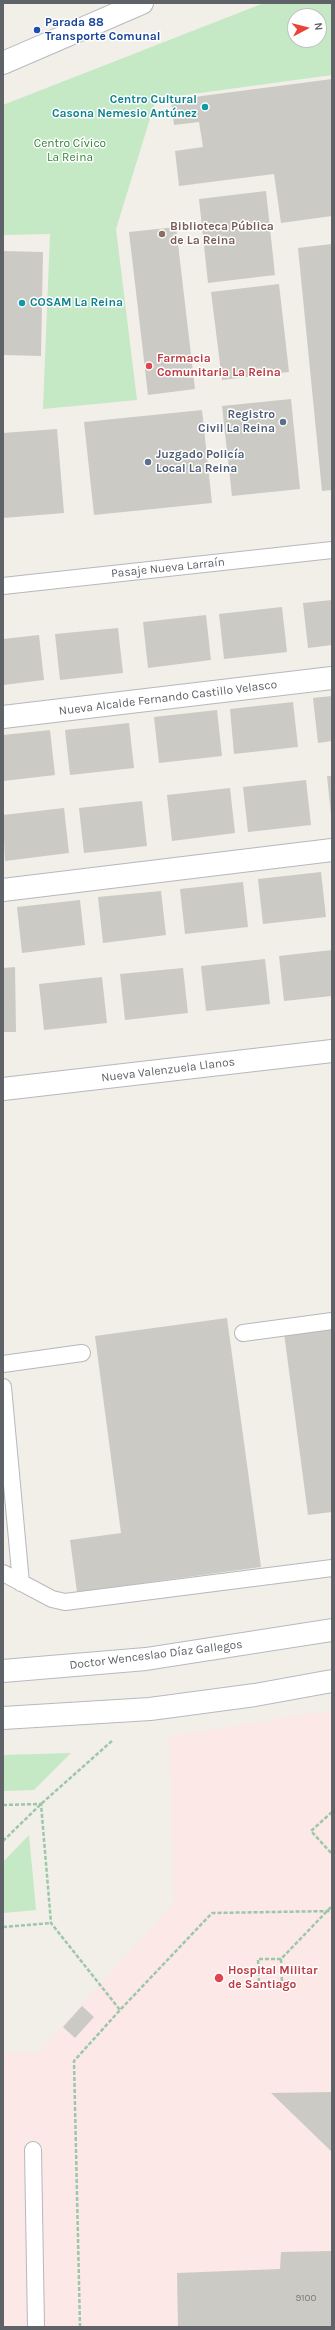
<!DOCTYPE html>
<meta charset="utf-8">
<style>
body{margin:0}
#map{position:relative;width:335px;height:2330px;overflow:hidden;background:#f1efe8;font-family:Karla,sans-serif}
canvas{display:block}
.frame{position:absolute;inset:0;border:4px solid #5f6368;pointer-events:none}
.north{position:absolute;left:287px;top:8px;width:40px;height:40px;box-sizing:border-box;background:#fff;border:1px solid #bfc1c3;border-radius:50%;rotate:83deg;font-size:11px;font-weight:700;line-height:16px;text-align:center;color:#5f6368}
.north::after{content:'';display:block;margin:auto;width:14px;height:18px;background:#ea4335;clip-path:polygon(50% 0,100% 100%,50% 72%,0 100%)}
</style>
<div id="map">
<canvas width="335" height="2330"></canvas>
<div class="frame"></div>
<div class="north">N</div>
</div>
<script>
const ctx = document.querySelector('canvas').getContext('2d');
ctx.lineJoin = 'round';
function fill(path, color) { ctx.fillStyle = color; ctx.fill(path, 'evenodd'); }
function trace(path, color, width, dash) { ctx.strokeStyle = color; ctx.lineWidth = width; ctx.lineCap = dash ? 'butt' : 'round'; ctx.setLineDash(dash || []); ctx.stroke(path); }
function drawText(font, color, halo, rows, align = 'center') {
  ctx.font = font + ' Karla,sans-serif'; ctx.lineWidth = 3; ctx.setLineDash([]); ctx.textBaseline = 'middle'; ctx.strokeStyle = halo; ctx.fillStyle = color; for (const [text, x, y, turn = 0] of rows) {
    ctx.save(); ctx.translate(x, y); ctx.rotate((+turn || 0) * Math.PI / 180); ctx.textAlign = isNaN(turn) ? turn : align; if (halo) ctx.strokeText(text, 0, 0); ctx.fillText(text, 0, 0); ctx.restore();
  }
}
fill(new Path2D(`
 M332,1710V2327H3V2053H38L174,1903L169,1737Z`), '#fce8e6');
fill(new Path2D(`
 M264,3H332V75L156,99L116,229L137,400L43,409L50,234L3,235V105ZM295,16H319V40H295Z
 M71,1753L34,1790L3,1791V1755Z
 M29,1835L36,1910L3,1913V1862Z`), '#c5e8c5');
fill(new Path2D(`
 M332,79V216L281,223L274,174L179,186L175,151L203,147L199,122L174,125L171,100Z
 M266,191L275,275L208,283L199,199Z
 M176,227L195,389L148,395L129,232Z
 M332,244V490L322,491L298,248Z
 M3,251L43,252L41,356L3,355Z
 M279,284L289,372L222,380L211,292Z
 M291,399L300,489L232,496L222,406Z
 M202,410L212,503L94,515L84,422Z
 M57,429L64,513L3,518V433Z
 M332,600V645L308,648L303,603Z
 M282,607L287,652L224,659L219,614Z
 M206,615L211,660L148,668L143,622Z
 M118,628L123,673L60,680L55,634Z
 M39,635L44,680L3,685V639Z
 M332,696V741L318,743L313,698Z
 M293,702L298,747L234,754L230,709Z
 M217,710L222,756L159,763L154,717Z
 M129,723L134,768L70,775L65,730Z
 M50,730L55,775L3,781V735Z
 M327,776H332V815H331Z
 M306,780L311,825L248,832L243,787Z
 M230,788L235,833L172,841L167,795Z
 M142,801L147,846L84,853L79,808Z
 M64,808L69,853L5,861L3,815Z
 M321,872L326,917L263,924L258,879Z
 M243,882L248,927L185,934L180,889Z
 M161,891L166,935L103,943L98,897Z
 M80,900L85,945L22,953L17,907Z
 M332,950V996L284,1001L279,956Z
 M265,959L270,1004L206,1011L201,966Z
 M15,967L16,1032H3V968Z
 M183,968L188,1013L125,1020L120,974Z
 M102,977L107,1023L44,1030L39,984Z
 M227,1318L261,1567L77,1592L70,1540L121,1533L95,1336Z
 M332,1326V1512L308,1515L284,1333Z
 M82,2006L94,2017L75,2038L63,2027Z
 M332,2092V2152L271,2093Z
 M332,2251V2327H178L177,2273L280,2269L281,2252Z`), '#cccac5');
const lane = new Path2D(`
 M3,586L332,550
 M243,1333L332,1321
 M3,1364L82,1353
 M3,1387L21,1583
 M3,1573L52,1599L65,1602L332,1568
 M33,2150L36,2327`);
const street = new Path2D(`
 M3,717L332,678
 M3,890L332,850
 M3,1089L332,1051`);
const secondary = new Path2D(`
 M3,63L142,3
 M3,1671L146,1659L332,1630
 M3,1718L150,1709L255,1695L332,1681`);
trace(lane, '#b5b8bc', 18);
trace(street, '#b5b8bc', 24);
trace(secondary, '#b6babf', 24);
trace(new Path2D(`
 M3,1805L41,1804L51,1923L120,2010
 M332,1812L311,1831L332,1854
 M3,1841L41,1804L113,1740
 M3,1927L51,1923
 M281,1959H258L259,1983H282L281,1959L332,1906
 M80,2327L74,2061L120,2010L212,1913L332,1911`), '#9cc7a9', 2.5, [4, 2]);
trace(lane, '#fff', 16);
trace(street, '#fff', 22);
trace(secondary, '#fff', 22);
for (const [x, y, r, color] of [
 [37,30,4,"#1a4fb4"],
 [205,107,4,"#0f9aa8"],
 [162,234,4,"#8d6e63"],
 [22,303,4,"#0f9aa8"],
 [149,366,4,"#e0444e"],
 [283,422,4,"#5c6f8a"],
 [148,462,4,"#5c6f8a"],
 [219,1978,5,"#e0444e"]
]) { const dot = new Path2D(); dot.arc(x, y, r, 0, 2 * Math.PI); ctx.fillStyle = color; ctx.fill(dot); trace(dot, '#fff', 1.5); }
drawText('10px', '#7a7d7f', null, [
 ["9100",306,2298]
]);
drawText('bold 12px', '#164399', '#fff', [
 ["Parada 88",45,23],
 ["Transporte Comunal",45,37]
], 'left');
drawText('bold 12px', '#0d838f', '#fff', [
 ["Centro Cultural",197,100],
 ["Casona Nemesio Antúnez",197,114],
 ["COSAM La Reina",30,303,"left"]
], 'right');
drawText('12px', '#348238', '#fff', [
 ["Centro Cívico",70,144],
 ["La Reina",70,158]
]);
drawText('bold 12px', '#785e54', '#fff', [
 ["Biblioteca Pública",170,227],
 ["de La Reina",170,241]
], 'left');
drawText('bold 12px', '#be3a42', '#fff', [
 ["Farmacia",157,359],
 ["Comunitaria La Reina",157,373],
 ["Hospital Militar",228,1971],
 ["de Santiago",228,1985]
], 'left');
drawText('bold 12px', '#4e5e75', '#fff', [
 ["Registro",275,415],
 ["Civil La Reina",275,429],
 ["Juzgado Policía",156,455,"left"],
 ["Local La Reina",156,469,"left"]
], 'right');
drawText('12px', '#5f6368', '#fff', [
 ["Pasaje Nueva Larraín",168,568,-6],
 ["Nueva Alcalde Fernando Castillo Velasco",168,698,-7],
 ["Nueva Valenzuela Llanos",168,1070,-7],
 ["Doctor Wenceslao Díaz Gallegos",156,1655,-7]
]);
</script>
